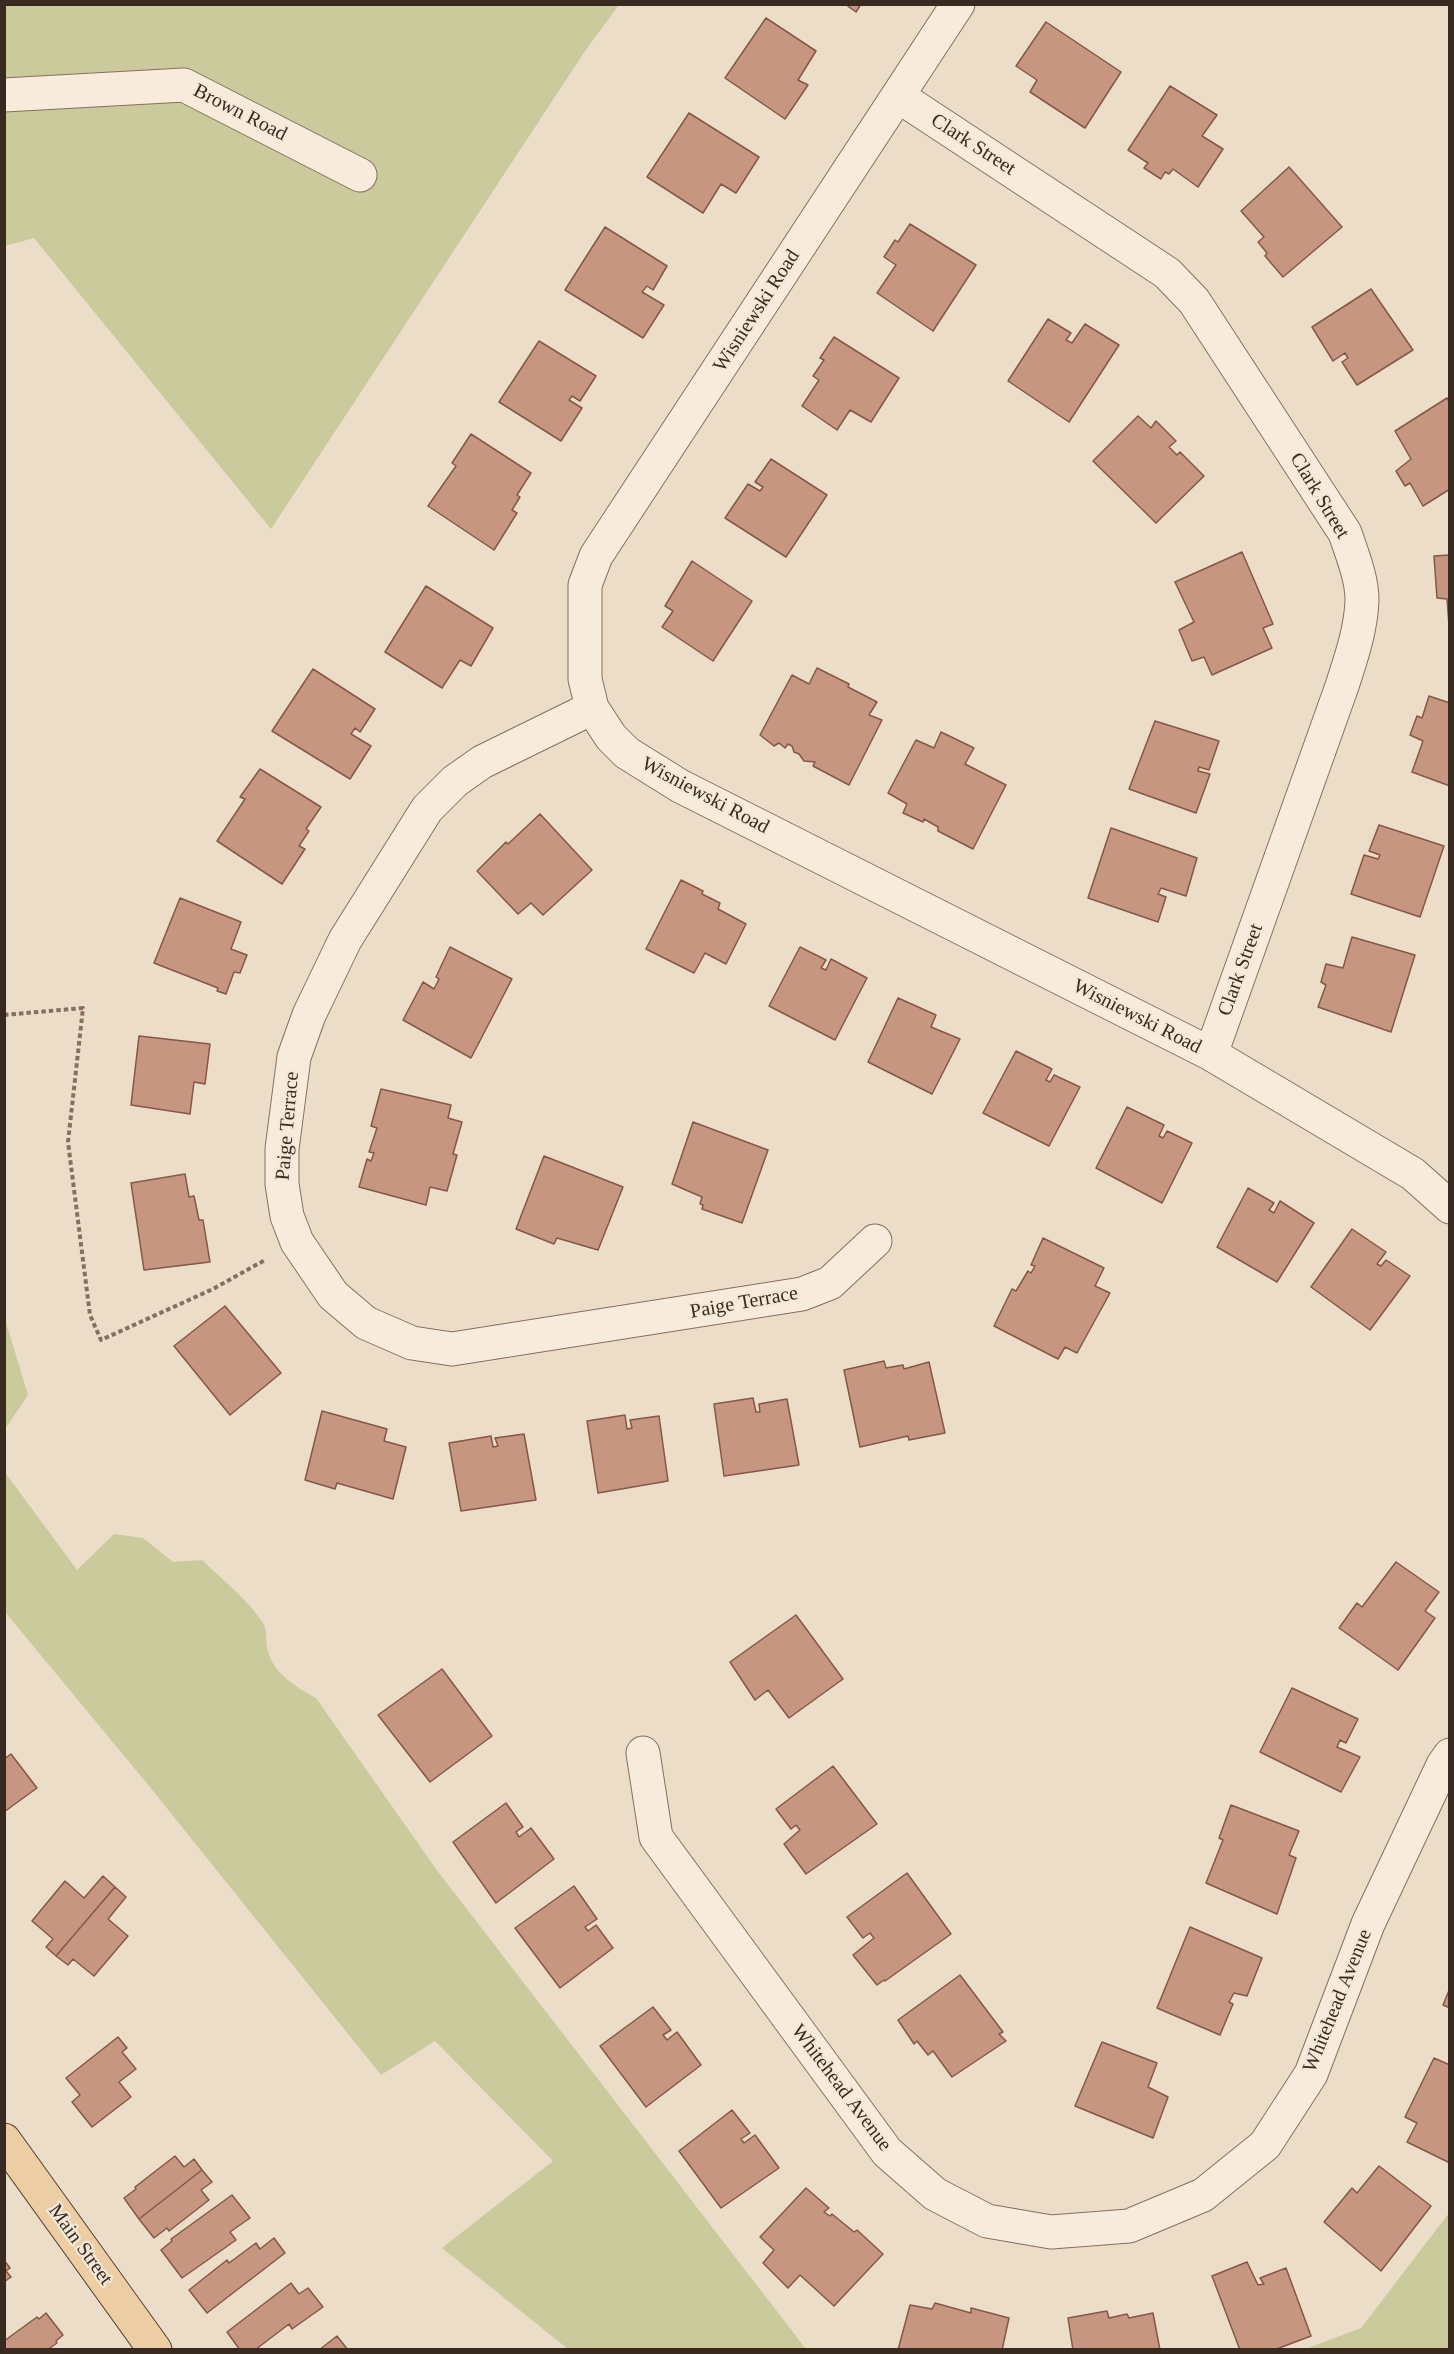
<!DOCTYPE html>
<style>
body{margin:0}
#map{position:relative;width:1454px;height:2354px;overflow:hidden;background:#ecddc9;font-family:"Times New Roman",serif}
canvas{display:block}
.frame{position:absolute;inset:0;border:6px solid #382a21;pointer-events:none}
</style>
<div id="map">
<canvas width="1454" height="2354"></canvas>
<div class="frame"></div>
</div>
<script>
const ctx = document.querySelector('canvas').getContext('2d');
ctx.lineJoin = 'round';
function fill(path, color) { ctx.fillStyle = color; ctx.fill(path, 'evenodd'); }
function trace(path, color, width, dash) { ctx.strokeStyle = color; ctx.lineWidth = width; ctx.lineCap = dash ? 'butt' : 'round'; ctx.setLineDash(dash || []); ctx.stroke(path); }
function drawText(font, color, halo, rows, align = 'center') {
  ctx.font = font + ' "Times New Roman",serif'; ctx.lineWidth = 4.5; ctx.setLineDash([]); ctx.textBaseline = 'middle'; ctx.strokeStyle = halo; ctx.fillStyle = color; for (const [text, x, y, turn = 0] of rows) {
    ctx.save(); ctx.translate(x, y); ctx.rotate((+turn || 0) * Math.PI / 180); ctx.textAlign = isNaN(turn) ? turn : align; if (halo) ctx.strokeText(text, 0, 0); ctx.fillText(text, 0, 0); ctx.restore();
  }
}
fill(new Path2D(`
 M5,5H619L585,51L271,529L34,238L5,246Z
 M4,1316L28,1395L5,1429H4Z
 M4,1471L77,1570L114,1534L143,1538L173,1562L202,1560C223,1580 247,1599 263,1623C268,1631 265,1642 268,1651C274,1674 296,1687 316,1698L436,1869L806,2349H568L442,2248L553,2161L435,2041L381,2075L145,1781L5,1612Z
 M1449,2213V2349H1305L1361,2328Z`), '#caca9d');
const building = new Path2D(`
 M845,4H861L856,12Z
 M766,18L816,51L798,80L808,85L785,119L725,78Z
 M1046,22L1121,72L1085,128L1030,92L1037,80L1016,66Z
 M1170,86L1217,115L1202,136L1223,149L1198,187L1173,169L1169,174L1165,172L1161,179L1144,168L1148,163L1128,150Z
 M689,113L759,157L736,193L721,184L703,213L647,177Z
 M1289,167L1342,227L1283,277L1265,256L1267,253L1258,242L1264,237L1241,211Z
 M910,224L976,265L933,331L877,293L896,265L884,257L895,240L898,242Z
 M605,227L667,266L653,290L647,286L642,292L664,305L643,338L565,290Z
 M1371,289L1413,350L1357,385L1342,362L1348,358L1345,353L1333,361L1312,327Z
 M1048,319L1071,333L1066,340L1072,343L1085,324L1119,345L1069,422L1008,381Z
 M834,337L899,378L871,422L850,410L837,430L802,406L819,380L813,376L824,360L820,358Z
 M539,341L596,376L580,401L572,396L569,400L582,408L561,441L499,402Z
 M1447,398L1450,403V489L1423,506L1410,483L1405,486L1396,471L1411,459L1395,431Z
 M1138,416L1151,428L1156,421L1176,441L1169,447L1177,455L1180,452L1204,476L1156,523L1093,461Z
 M471,434L531,473L517,495L520,497L512,510L517,513L494,550L428,506L456,466L452,463Z
 M771,459L827,495L786,557L725,518L748,484L760,491L763,487L755,482Z
 M1242,552L1273,624L1263,628L1272,648L1212,675L1204,657L1192,661L1179,630L1194,622L1175,582Z
 M1450,555V638L1447,599L1437,598L1434,556Z
 M692,561L752,601L713,661L662,627L673,611L665,606Z
 M426,586L493,628L471,666L460,660L442,688L385,652Z
 M817,668L849,684L848,687L877,702L869,715L882,720L849,785L813,766L815,762L804,761L799,754L794,752L792,746L788,744L785,748L779,743L774,746L760,735L792,675L809,684Z
 M313,669L375,709L360,732L355,728L351,734L371,746L350,779L272,731Z
 M1429,696L1450,703V786L1412,772L1423,741L1410,735L1417,716L1422,718Z
 M1155,721L1219,741L1209,770L1199,767L1198,771L1210,774L1196,813L1129,789Z
 M941,732L974,748L965,764L1006,785L973,849L938,831V827L924,819L923,822L903,813L907,804L888,793L916,740L934,748Z
 M260,769L321,807L306,829L309,831L299,846L305,849L282,884L217,841L245,799L240,797Z
 M540,814L592,870L543,915L531,903L518,914L477,871L506,842L508,844Z
 M1379,825L1444,846L1420,917L1351,894L1364,855L1378,859L1380,855L1369,851Z
 M1111,828L1197,858L1186,896L1161,888L1158,894L1166,897L1158,922L1088,898Z
 M681,880L703,891L702,894L720,903L718,909L746,924L726,964L705,953L694,973L646,949Z
 M180,898L241,922L231,949L247,955L240,973L234,972L226,994L217,991L218,988L154,963Z
 M1352,937L1415,955L1391,1032L1318,1007L1326,985L1321,982L1326,964L1343,968Z
 M450,947L512,979L471,1058L403,1020L423,982L434,989L439,979L436,977Z
 M800,947L826,960L821,968L826,970L831,959L867,978L835,1040L769,1006Z
 M898,998L936,1015L931,1027L960,1039L932,1094L868,1062Z
 M139,1036L210,1044L205,1084L194,1082L190,1114L131,1105Z
 M1016,1051L1052,1069L1046,1080L1050,1082L1054,1075L1080,1087L1049,1146L983,1113Z
 M381,1089L451,1105L448,1118L462,1122L453,1154L457,1155L447,1191L430,1187L426,1205L359,1187L367,1159L371,1161L374,1153L369,1152L377,1128L371,1126Z
 M1127,1107L1164,1125L1159,1136L1163,1138L1167,1131L1192,1143L1162,1203L1096,1168Z
 M693,1122L768,1150L742,1223L702,1209L703,1205L700,1204L702,1197L672,1184Z
 M544,1156L623,1187L598,1250L557,1238L554,1244L516,1229Z
 M185,1174L189,1197L194,1196L199,1220H203L210,1262L144,1270L131,1183Z
 M1248,1188L1274,1203L1269,1210L1274,1213L1280,1201L1314,1223L1277,1282L1217,1247Z
 M1352,1229L1386,1252L1377,1264L1381,1266L1386,1260L1410,1276L1370,1330L1311,1287Z
 M1043,1238L1104,1268L1095,1286L1110,1293L1077,1353L1065,1347L1058,1359L994,1326L1012,1289L1016,1291L1028,1271L1031,1273L1035,1266L1031,1265Z
 M225,1306L281,1373L230,1415L174,1346Z
 M884,1361L886,1368L903,1365L904,1369L929,1362L945,1433L909,1440L908,1436L860,1447L844,1370Z
 M753,1398L756,1412H760L759,1404L787,1399L799,1465L724,1476L714,1404Z
 M322,1411L387,1429L384,1441L406,1447L393,1499L337,1483L335,1489L305,1480Z
 M625,1415L627,1429L632,1428L630,1420L659,1416L668,1481L598,1493L587,1421Z
 M524,1434L536,1500L461,1511L449,1443L491,1436L493,1447L498,1446L495,1438Z
 M1396,1562L1439,1592L1425,1611L1435,1618L1398,1670L1339,1628L1357,1603L1362,1607Z
 M796,1615L843,1679L789,1718L768,1690L755,1700L730,1662Z
 M442,1669L492,1736L430,1782L378,1715Z
 M1292,1688L1358,1719L1346,1743L1340,1740L1337,1747L1360,1757L1341,1792L1260,1752Z
 M11,1754L37,1788L4,1812V1759Z
 M833,1766L877,1824L806,1874L784,1844L800,1830L796,1825L791,1829L776,1809Z
 M506,1803L523,1827L516,1832L519,1837L531,1828L554,1859L496,1903L453,1842Z
 M1231,1805L1299,1831L1289,1855L1296,1858L1277,1914L1206,1883L1223,1840L1219,1838Z
 M907,1873L951,1934L885,1981L884,1980L877,1985L853,1955L874,1938L870,1933L863,1938L847,1917Z
 M103,1876L115,1887L56,1956L46,1947L53,1939L32,1921L65,1881L84,1898Z
 M574,1886L597,1919L585,1927L588,1931L596,1925L613,1948L560,1988L515,1928Z
 M115,1887L126,1897L108,1919L128,1936L94,1976L73,1959L68,1965L56,1956Z
 M1190,1927L1262,1958L1247,1996L1234,1993L1229,2002L1233,2004L1220,2035L1157,2008Z
 M960,1975L1003,2032L999,2034L1006,2041L952,2077L933,2051L928,2055L917,2041L914,2044L898,2020Z
 M1450,1988V2008L1443,2005Z
 M653,2007L671,2030L663,2035L667,2040L677,2032L701,2065L646,2107L600,2046Z
 M118,2037L127,2048L122,2052L136,2069L119,2082L131,2097L92,2127L72,2102L80,2095L66,2078Z
 M1102,2042L1157,2063L1148,2087L1168,2097L1153,2138L1075,2106Z
 M1434,2058L1450,2065V2163L1407,2142L1417,2123L1405,2117Z
 M732,2110L750,2133L741,2139L744,2143L755,2135L779,2168L721,2208L679,2151Z
 M175,2156L184,2167L194,2159L202,2170L139,2219L124,2198L136,2189L135,2187Z
 M1379,2166L1431,2206L1381,2271L1324,2222L1352,2188L1357,2193Z
 M202,2170L212,2182L201,2190L209,2200L169,2231L167,2228L154,2238L139,2219Z
 M806,2188L829,2208L824,2212L830,2216L832,2214L854,2232L857,2230L883,2254L834,2306L800,2275L788,2288L763,2263L774,2250L760,2237Z
 M232,2195L250,2218L230,2232L236,2240L182,2278L161,2250L172,2241L171,2239Z
 M274,2238L285,2253L207,2313L189,2290L227,2260L229,2263L256,2243L260,2249Z
 M4,2260L10,2268L6,2271L11,2277L4,2282Z
 M1247,2262L1258,2285L1264,2284L1260,2278L1286,2268L1311,2336L1274,2350H1240L1212,2276Z
 M291,2283L299,2294L308,2288L323,2307L292,2329L289,2324L255,2350H240L227,2332Z
 M935,2303L971,2313V2308L1009,2318L1002,2350H898L910,2305L932,2309Z
 M1107,2311L1109,2318L1127,2314L1129,2318L1153,2313L1160,2350H1073L1068,2318Z
 M46,2313L63,2335L56,2341L57,2343L47,2350H4V2341L37,2317L39,2319Z
 M337,2336L348,2350H319Z`);
fill(building, '#c79681');
trace(building, '#855746', 1.5);
const minor = new Path2D(`
 M958,4L596,556L585,585V679L592,708L611,737L627,753L680,786L1211,1054L1413,1174L1450,1207
 M4,95L184,85L360,175
 M898,96L1167,273L1194,301L1345,533C1352,554 1362,578 1362,600C1361,630 1351,658 1342,686L1211,1054
 M592,708L482,762L455,781L427,809L345,940L309,1015L294,1057L282,1149V1184L287,1216L297,1242L333,1295L366,1323L412,1343L452,1349L802,1294L830,1283L875,1241
 M643,1753L656,1837L887,2152L935,2194L987,2221L1051,2232L1129,2226L1203,2195L1265,2145L1311,2074L1368,1924L1443,1765L1450,1755`);
const major = new Path2D(`
 M4,2140L155,2350`);
trace(minor, '#876f5e', 35);
trace(major, '#553e32', 35);
trace(new Path2D(`
 M4,1015L83,1008L68,1142L90,1315L101,1340L213,1289L265,1260`), '#876f5e', 4, [4.5, 3]);
trace(minor, '#f7ecdc', 33);
trace(major, '#eccda4', 33);
drawText('20px', '#382a21', '#f4e8d8', [
 ["Brown Road",240,113,27],
 ["Clark Street",973,145,33],
 ["Wisniewski Road",757,311,-57],
 ["Clark Street",1319,496,59],
 ["Wisniewski Road",705,796,28],
 ["Clark Street",1241,970,-70],
 ["Wisniewski Road",1137,1017,27],
 ["Paige Terrace",288,1126,-85],
 ["Paige Terrace",744,1303,-10],
 ["Whitehead Avenue",1338,2001,-68],
 ["Whitehead Avenue",841,2088,53],
 ["Main Street",80,2245,54]
]);
</script>
